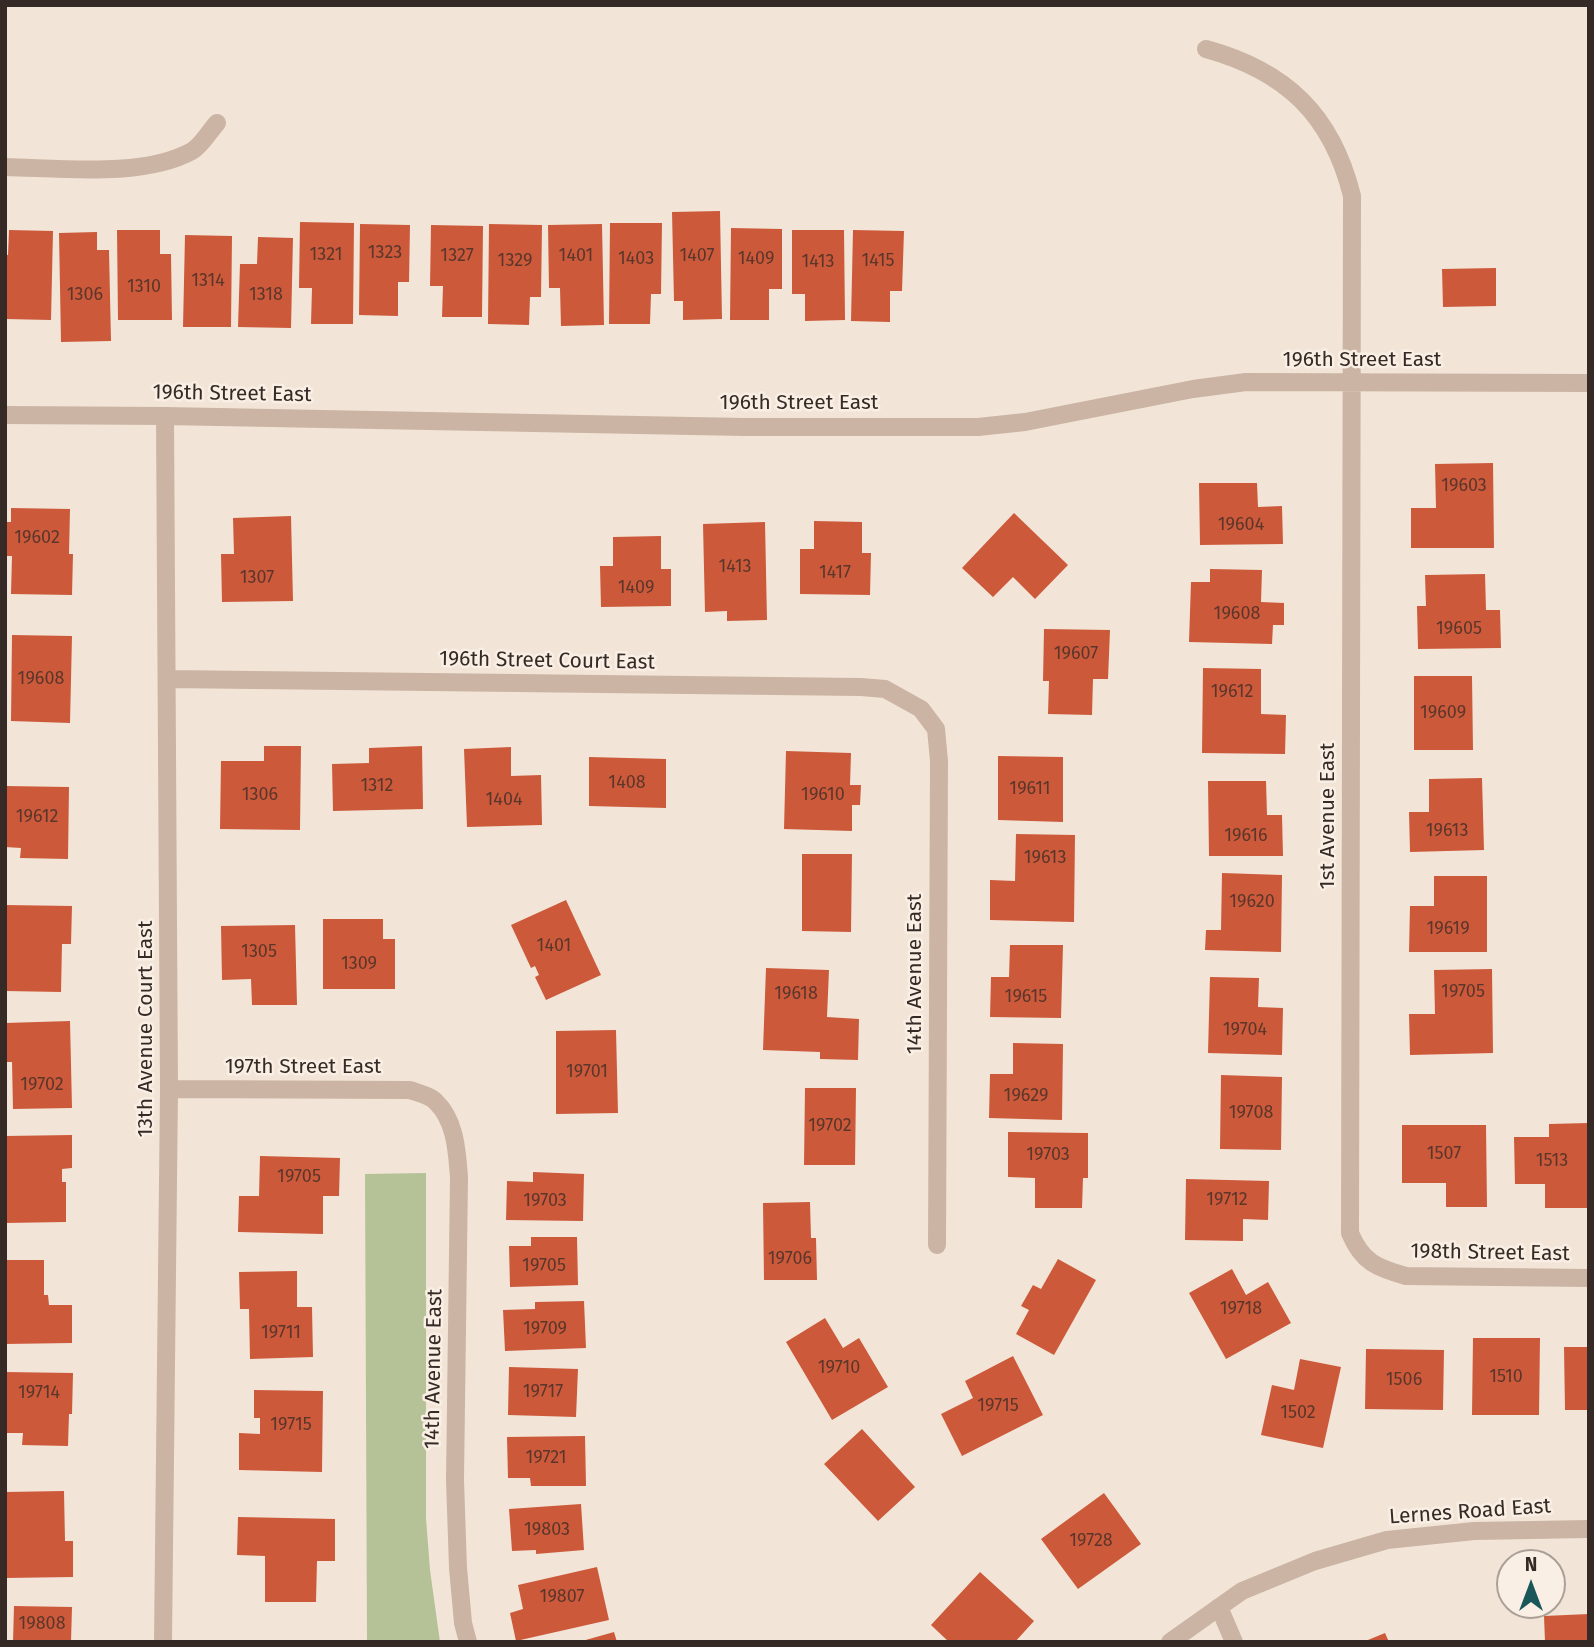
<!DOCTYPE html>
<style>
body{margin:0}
#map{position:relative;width:1594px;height:1647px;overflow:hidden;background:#f2e5d7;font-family:"Fira Sans",sans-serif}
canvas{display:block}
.frame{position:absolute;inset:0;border:7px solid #352a25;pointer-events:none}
.north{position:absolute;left:1496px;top:1549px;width:70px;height:70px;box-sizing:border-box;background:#faefe4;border:2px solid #aba098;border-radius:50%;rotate:0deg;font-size:19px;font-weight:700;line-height:28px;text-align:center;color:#352a25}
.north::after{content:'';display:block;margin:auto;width:24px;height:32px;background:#195759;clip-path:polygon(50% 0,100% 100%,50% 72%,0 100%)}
</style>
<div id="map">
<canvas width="1594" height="1647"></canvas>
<div class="frame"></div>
<div class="north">N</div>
</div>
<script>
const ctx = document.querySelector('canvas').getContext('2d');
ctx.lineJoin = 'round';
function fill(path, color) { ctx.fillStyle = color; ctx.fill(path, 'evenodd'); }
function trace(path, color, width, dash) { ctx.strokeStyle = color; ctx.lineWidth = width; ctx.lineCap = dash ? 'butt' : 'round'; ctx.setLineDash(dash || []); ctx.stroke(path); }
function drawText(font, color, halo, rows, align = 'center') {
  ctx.font = font + ' "Fira Sans",sans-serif'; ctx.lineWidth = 5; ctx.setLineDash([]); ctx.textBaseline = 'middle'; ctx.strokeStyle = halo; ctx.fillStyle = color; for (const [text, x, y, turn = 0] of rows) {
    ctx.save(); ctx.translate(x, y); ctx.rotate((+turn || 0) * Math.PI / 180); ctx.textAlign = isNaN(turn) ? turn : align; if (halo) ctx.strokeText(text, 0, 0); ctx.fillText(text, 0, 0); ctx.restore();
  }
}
fill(new Path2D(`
 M426,1173V1518L430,1570L440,1642H367L365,1174Z`), '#b5c297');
fill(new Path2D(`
 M720,211L722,319L683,320V301H674L672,212Z
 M300,222L354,223L353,324H311L312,288H299Z
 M610,223H662L661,294H651L650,324H609Z
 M360,224L410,225L409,282H398V316L359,315Z
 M489,224L542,225L541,297H530L529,325L488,324Z
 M602,224L604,325L561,326L560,288H549L548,225Z
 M431,225L483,226L482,317H442L443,286H430Z
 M731,228L782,229V289H769V320H730Z
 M9,230L53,231L51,320L5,319V255H8Z
 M117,230H160V254H171L172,320H118Z
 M792,230H844L845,320L805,321V294H792Z
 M853,230L904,231L902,291H890V322L851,321Z
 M97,232V250H109L111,341L61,342L59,233Z
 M185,235L232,236L231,327H183Z
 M258,237L293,238L291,328L238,327L240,264H257Z
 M1496,268V306L1443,307L1442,269Z
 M1493,463L1494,548H1411V508H1436L1435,464Z
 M1199,483H1257L1258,507L1282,506L1283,544L1200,545Z
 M11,508L70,509L69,554H73L72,595L11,594L12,556H5V522H11Z
 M1014,513L1068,565L1035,599L1013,577L993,597L962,568Z
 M291,516L293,601L222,602L221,554H234L233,518Z
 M814,521L862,522V553H871L870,595L800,594V549H814Z
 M765,522L767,620L727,621V611L705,612L703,524Z
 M661,536V569H671V606L601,607L600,566H613V537Z
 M1210,569L1262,570L1261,602L1284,603V625H1273L1272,644L1189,642L1191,582H1210Z
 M1485,574L1486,610H1500L1501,648L1418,649L1417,606H1426L1425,575Z
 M1044,629L1110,630L1108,679H1093L1092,715L1048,714L1049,681H1043Z
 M12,635L72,636L70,723L11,721Z
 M1203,668L1261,669V714L1286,715L1285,754L1202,753Z
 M1414,676H1472L1473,750H1414Z
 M264,746H301L300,830L220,829L221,761H264Z
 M422,746L423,809L333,811L332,764L369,763V748Z
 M511,747V776L541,775L542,825L467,827L464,749Z
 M786,751L851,753L850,785H861L860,805H852V831L784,829Z
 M998,756L1063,757V822L998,820Z
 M589,757L666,759V808L589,806Z
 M1482,778L1484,850L1410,852L1409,812H1429V779Z
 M1208,781H1266L1267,815H1282L1283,856H1209Z
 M5,786L69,787L68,859L20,858L21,848L5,847Z
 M1016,834L1075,835L1074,922L990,920V880L1015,881Z
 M802,854H852L851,932L802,931Z
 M1222,873L1282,875L1281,952L1205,950L1206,930H1221Z
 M1434,876H1487V952H1409L1410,906H1434Z
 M566,900L601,975L546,1000L535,977L539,975L535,966L531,968L511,925Z
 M5,905L72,906L71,944H62L61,992L5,991Z
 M323,919H383V939H395V989H323Z
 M295,925L297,1005H252L251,979L222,980L221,926Z
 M1010,945H1063L1061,1018L990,1017L991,977H1009Z
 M766,968L829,970L827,1017L859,1019L858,1060L820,1059V1052L763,1050Z
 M1492,969L1493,1053L1410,1055L1409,1014H1435L1434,970Z
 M1210,977L1259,978L1258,1007L1283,1008L1282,1055L1208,1053Z
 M70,1021L72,1108L13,1109L12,1062H5V1023Z
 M616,1030L618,1113L556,1114V1031Z
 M1013,1043L1063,1044L1062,1120L989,1118L990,1074H1013Z
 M1221,1075L1282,1077L1281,1150L1220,1149Z
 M805,1088H856L855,1165H804Z
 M1589,1123V1208H1545V1184H1515L1514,1137H1549V1124Z
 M1402,1125H1486L1487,1207H1446V1183H1402Z
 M1008,1132L1088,1133V1178H1083L1082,1208H1035V1178L1008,1177Z
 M72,1135V1168L62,1169V1182H66V1222L5,1223V1136Z
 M260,1156L340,1158L339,1196H323V1234L238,1232L239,1196H259Z
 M533,1172L584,1174L583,1221L506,1220L507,1181L533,1182Z
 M1186,1179L1269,1181L1268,1220L1243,1219V1241L1185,1240Z
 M810,1202L811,1238H816L817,1280H764L763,1203Z
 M531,1237H577L578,1285L510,1287L509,1246H531Z
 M1058,1259L1096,1280L1054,1355L1016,1334L1029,1310L1021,1306L1033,1285L1041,1289Z
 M5,1260H44V1295H48L49,1305H72V1343L5,1344Z
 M1232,1269L1246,1295L1268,1282L1291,1323L1226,1359L1189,1293Z
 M297,1271V1307H312L313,1357L250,1359L249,1309H240L239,1272Z
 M584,1301L586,1348L505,1351L503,1310L535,1309V1302Z
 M825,1318L843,1348L859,1338L888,1387L832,1420L786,1342Z
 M1473,1338H1540L1539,1415H1472Z
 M1564,1347H1589V1410H1565Z
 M1366,1349L1444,1350L1443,1410L1365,1409Z
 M1013,1356L1043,1415L962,1456L941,1414L973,1398L965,1381Z
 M1300,1359L1341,1367L1323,1448L1261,1435L1272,1385L1294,1390Z
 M509,1367L578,1369L576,1417L508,1415Z
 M5,1372L73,1373L72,1414H69L68,1446L22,1445L23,1433H5Z
 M254,1390L323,1391L322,1472L239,1470V1433L260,1434V1418H254Z
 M862,1429L915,1487L878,1521L824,1464Z
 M585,1436L586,1486H531L530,1478H508L507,1437Z
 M64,1491L65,1541H73V1577L5,1578V1492Z
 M1104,1493L1141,1544L1078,1589L1041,1539Z
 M581,1504L584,1550L536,1554V1550L512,1551L509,1509Z
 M238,1517L335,1519V1561H317L316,1602H265V1556L237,1555Z
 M597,1567L609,1620L516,1641L510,1613L523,1609L518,1585Z
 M980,1572L1034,1621L1015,1642H949L931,1625Z
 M14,1606L72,1607L71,1642H13Z
 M1589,1614V1642H1545L1544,1616Z
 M614,1632L617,1642H582V1641Z
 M1385,1633L1389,1642H1363Z`), '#cd593b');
trace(new Path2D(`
 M1206,49C1286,71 1332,115 1352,196L1350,1233C1362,1262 1377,1268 1406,1276L1589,1278
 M5,167C59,168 144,178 192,151C201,146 209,132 217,123
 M5,415L165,416L744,427H978L1025,422L1193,389L1246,382L1589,383
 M168,679L861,687L885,689L921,709L936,729L939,761L937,1245
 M169,1089L410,1090C418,1093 431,1096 436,1102C456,1121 457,1153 459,1177L455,1480L458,1568L463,1623L468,1642
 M1219,1607L1234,1642
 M163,1642L169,1089L165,416
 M1170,1642L1242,1591L1315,1561L1387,1540L1474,1531L1589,1529`), '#cbb4a3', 18);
drawText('18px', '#5b362a', null, [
 ["1323",385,253],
 ["1321",326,255],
 ["1327",457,256],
 ["1401",576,256],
 ["1407",697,256],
 ["1403",636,259],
 ["1409",756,259],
 ["1329",515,261],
 ["1415",878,261],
 ["1413",818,262],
 ["1314",208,281],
 ["1310",144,287],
 ["1306",85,295],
 ["1318",266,295],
 ["19603",1464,486],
 ["19604",1241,525],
 ["19602",37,538],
 ["1413",735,567],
 ["1417",835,573],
 ["1307",257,578],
 ["1409",636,588],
 ["19608",1237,614],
 ["19605",1459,629],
 ["19607",1076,654],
 ["19608",41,679],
 ["19612",1232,692],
 ["19609",1443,713],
 ["1408",627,783],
 ["1312",377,786],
 ["19611",1030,789],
 ["1306",260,795],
 ["19610",823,795],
 ["1404",504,800],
 ["19612",37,817],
 ["19613",1447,831],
 ["19616",1246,836],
 ["19613",1045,858],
 ["19620",1252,902],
 ["19619",1448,929],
 ["1401",554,946],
 ["1305",259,952],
 ["1309",359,964],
 ["19705",1463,992],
 ["19618",796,994],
 ["19615",1026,997],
 ["19704",1245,1030],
 ["19701",587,1072],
 ["19702",42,1085],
 ["19629",1026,1096],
 ["19708",1251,1113],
 ["19702",830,1126],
 ["1507",1444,1154],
 ["19703",1048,1155],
 ["1513",1552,1161],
 ["19705",299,1177],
 ["19712",1227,1200],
 ["19703",545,1201],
 ["19706",790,1259],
 ["19705",544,1266],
 ["19718",1241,1309],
 ["19709",545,1329],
 ["19711",281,1333],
 ["19710",839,1368],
 ["1510",1506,1377],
 ["1506",1404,1380],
 ["19717",543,1392],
 ["19714",39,1393],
 ["19715",998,1406],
 ["1502",1298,1413],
 ["19715",291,1425],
 ["19721",546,1458],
 ["19803",547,1530],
 ["19728",1091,1541],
 ["19807",562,1597],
 ["19808",42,1624]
]);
drawText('21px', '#352a25', '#faefe4', [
 ["196th Street East",1362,360],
 ["196th Street East",232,394,1],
 ["196th Street East",799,403],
 ["196th Street Court East",547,661,1],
 ["1st Avenue East",1328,816,-90],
 ["14th Avenue East",915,974,-90],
 ["13th Avenue Court East",146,1029,-90],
 ["197th Street East",303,1067],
 ["198th Street East",1490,1253,1],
 ["14th Avenue East",434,1369,-89],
 ["Lernes Road East",1470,1512,-4]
]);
</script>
